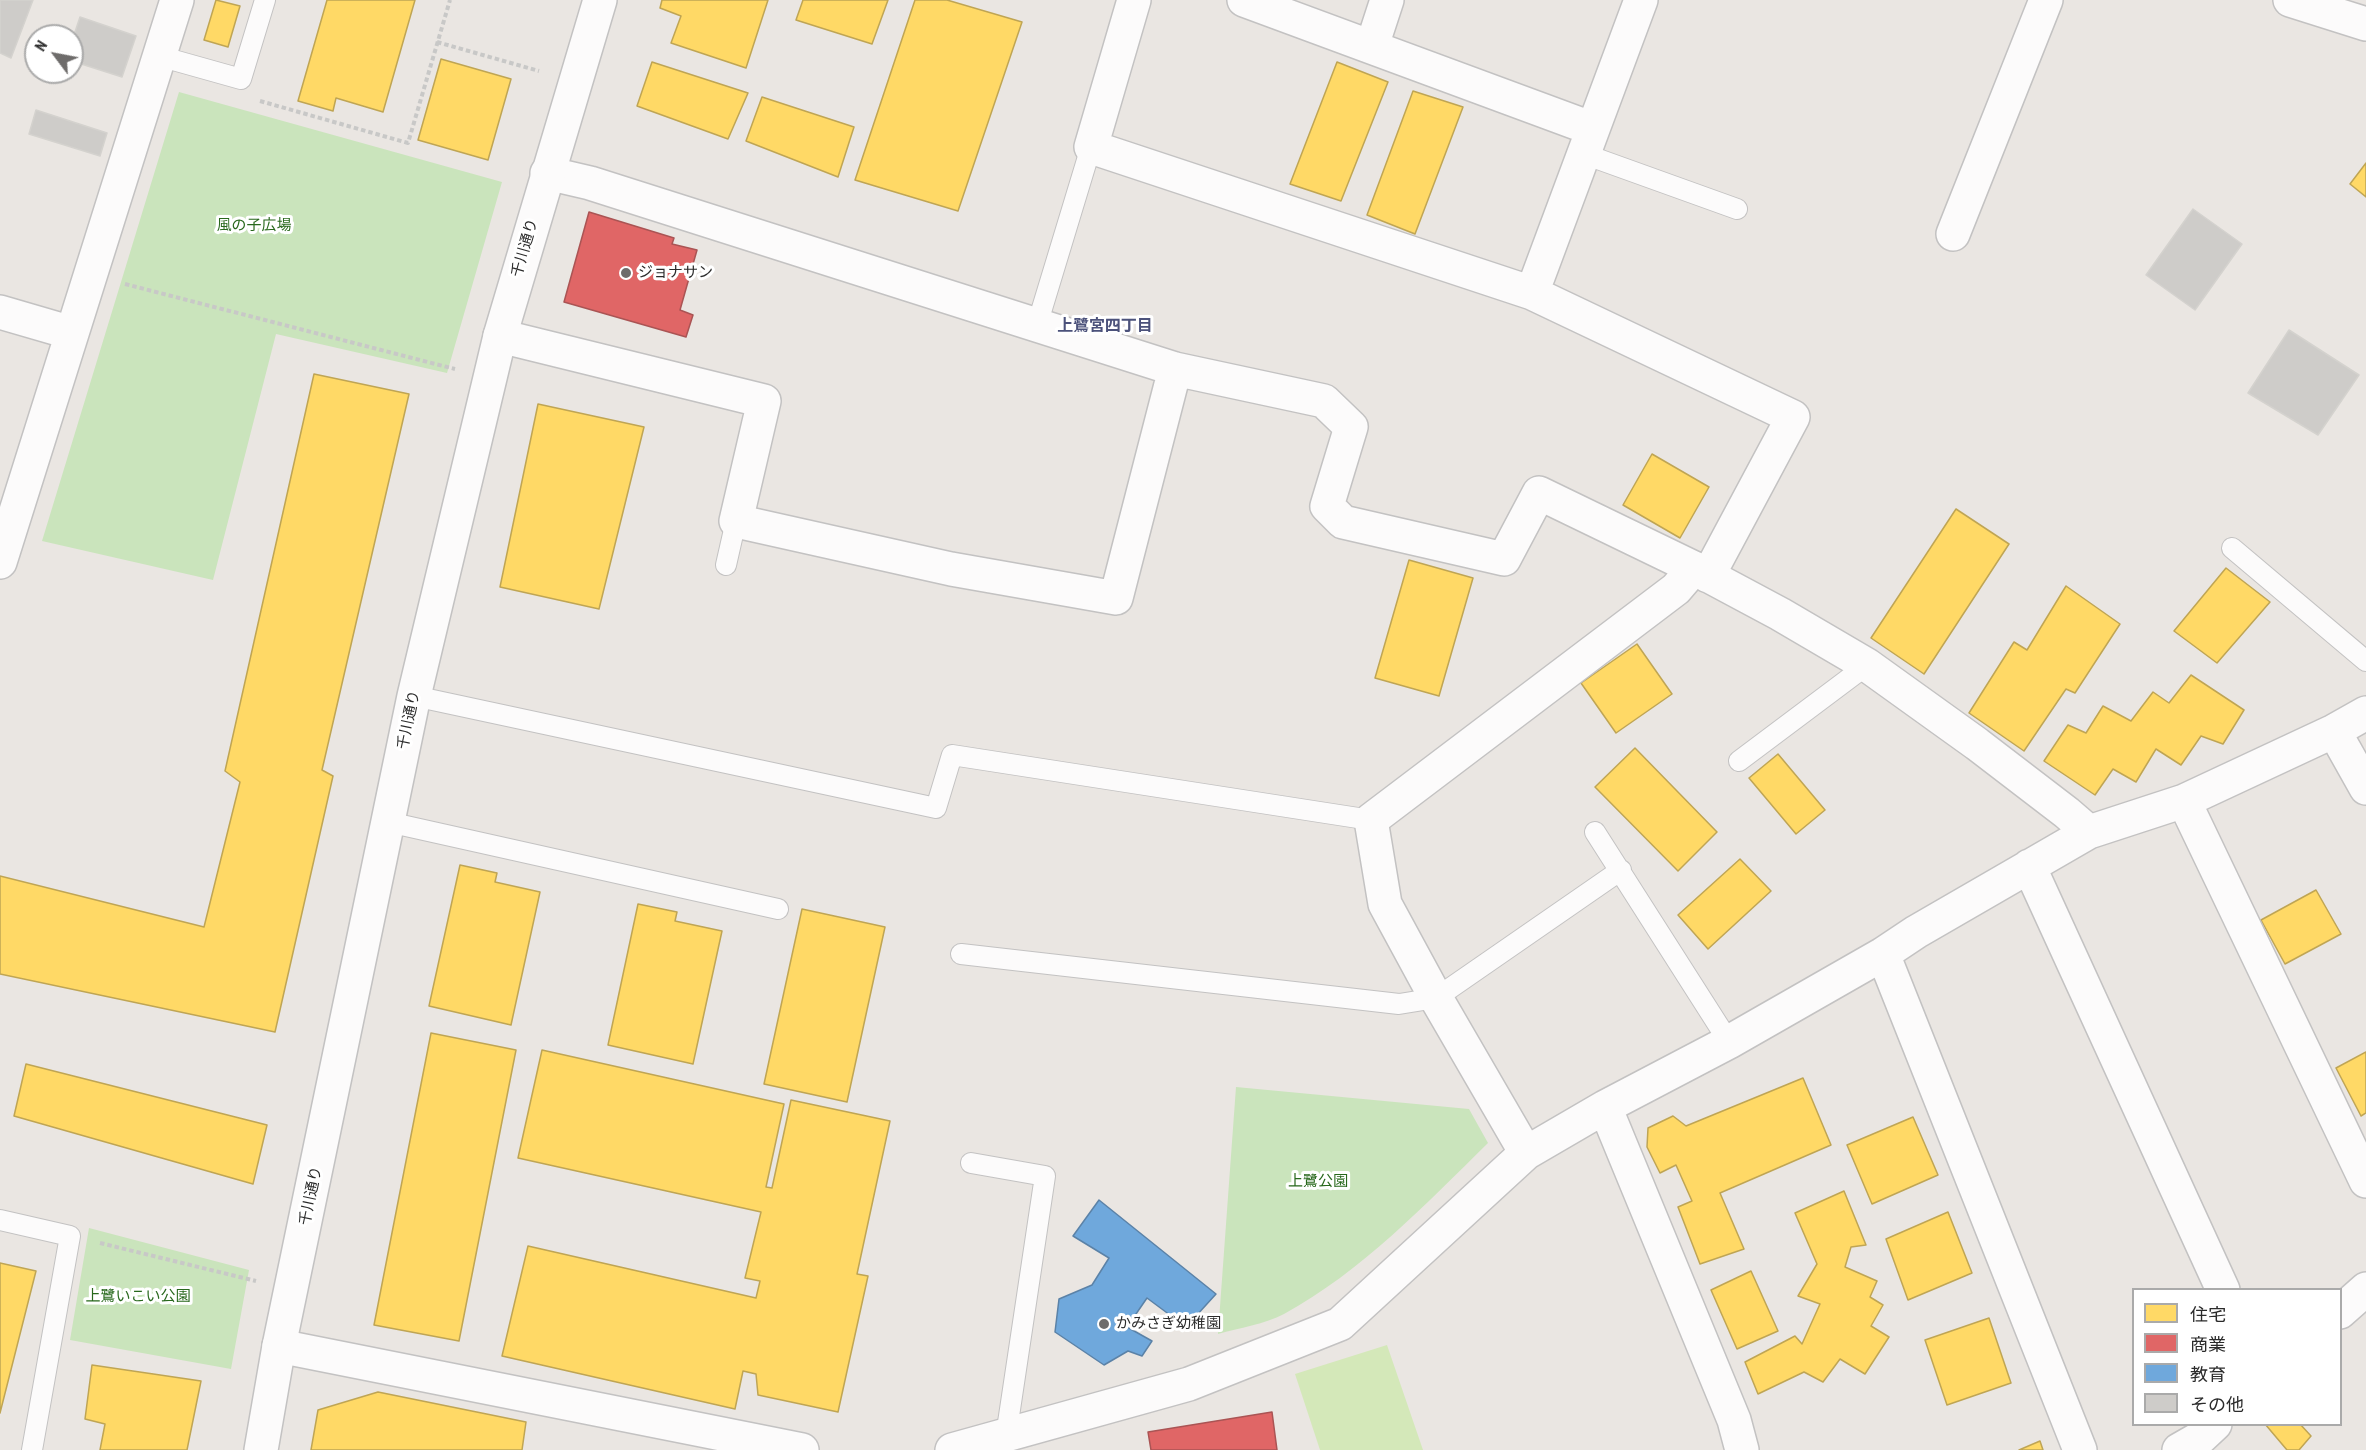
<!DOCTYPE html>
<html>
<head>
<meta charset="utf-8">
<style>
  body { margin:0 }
  #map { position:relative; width:2366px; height:1450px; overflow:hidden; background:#eae6e2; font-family:"PT Sans Narrow","Noto Sans JP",sans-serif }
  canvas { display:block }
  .legend { position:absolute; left:2132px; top:1288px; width:210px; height:138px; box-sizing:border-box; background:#fff; border:2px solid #aaa; margin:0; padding:8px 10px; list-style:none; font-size:18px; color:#2b2b2b }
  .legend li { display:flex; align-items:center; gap:12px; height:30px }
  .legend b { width:30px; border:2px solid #aaa }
  .north { position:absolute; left:24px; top:24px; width:60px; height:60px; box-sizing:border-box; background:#fff; border:2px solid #aaa; border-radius:50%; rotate:302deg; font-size:16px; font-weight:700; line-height:24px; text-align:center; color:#2b2b2b }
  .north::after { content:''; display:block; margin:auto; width:21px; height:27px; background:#6e6c6b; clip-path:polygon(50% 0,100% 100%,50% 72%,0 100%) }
</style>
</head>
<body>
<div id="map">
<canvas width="2366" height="1450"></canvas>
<ul class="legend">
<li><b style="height:16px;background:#ffd966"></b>住宅</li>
<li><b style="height:16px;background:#e06666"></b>商業</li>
<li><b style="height:16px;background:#6fa8dc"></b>教育</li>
<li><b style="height:16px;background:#ceccc9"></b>その他</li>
</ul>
<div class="north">N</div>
</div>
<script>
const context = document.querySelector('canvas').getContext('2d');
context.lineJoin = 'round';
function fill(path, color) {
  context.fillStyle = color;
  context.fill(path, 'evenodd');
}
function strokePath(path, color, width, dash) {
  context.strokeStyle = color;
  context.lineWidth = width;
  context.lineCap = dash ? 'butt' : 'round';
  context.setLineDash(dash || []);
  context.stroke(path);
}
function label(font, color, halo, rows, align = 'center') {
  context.font = font + ' "PT Sans Narrow","Noto Sans JP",sans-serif';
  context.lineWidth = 6;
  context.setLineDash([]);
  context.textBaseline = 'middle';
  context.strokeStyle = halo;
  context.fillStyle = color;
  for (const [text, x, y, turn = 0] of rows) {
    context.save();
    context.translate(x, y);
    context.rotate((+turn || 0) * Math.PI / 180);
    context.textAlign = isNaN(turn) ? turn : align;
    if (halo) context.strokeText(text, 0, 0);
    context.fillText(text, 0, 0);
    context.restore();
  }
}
fill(new Path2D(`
  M179 92 502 182 447 373 276 334 213 580 42 541Z
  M1236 1087 1469 1109 1488 1143C1426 1204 1361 1272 1284 1314 1265 1324 1239 1328 1218 1334Z
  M89 1228 249 1270 231 1369 70 1340Z`), '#cae4bc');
fill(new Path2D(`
  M1387 1345 1423 1450H1320L1295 1374Z`), '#d4e8b9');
const homes = new Path2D(`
  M216 0 240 6 228 47 204 40Z
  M327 0H415L383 112 336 98 333 111 298 101Z
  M662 0H768L746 68 671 43 681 16 660 8Z
  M803 0H888L872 44 796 20Z
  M915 0H947L1022 22 958 211 855 180Z
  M441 59 511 79 488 160 418 140Z
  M652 62 748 93 728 139 637 106Z
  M1337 62 1388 82 1341 201 1290 184Z
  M1413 91 1463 107 1415 234 1367 215Z
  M762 97 854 127 838 177 746 141Z
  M2366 163V197L2350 184Z
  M314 374 409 394 322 770 333 776 275 1032 0 974V876L204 927 240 782 225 771Z
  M538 404 644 427 599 609 500 587Z
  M1652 454 1709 487 1680 538 1623 505Z
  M1956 509 2009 544 1924 674 1871 638Z
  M1409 560 1473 578 1439 696 1375 678Z
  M2226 568 2270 602 2217 663 2174 631Z
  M2066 586 2120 624 2075 693 2066 689 2024 751 1969 713 2014 642 2027 650Z
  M1637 644 1672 694 1616 733 1581 683Z
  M2191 675 2244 710 2223 744 2201 736 2181 765 2156 749 2136 782 2113 769 2095 795 2044 761 2068 725 2086 733 2103 706 2131 721 2153 692 2169 703Z
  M1635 748 1717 832 1678 871 1595 787Z
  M1778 754 1825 810 1796 834 1749 778Z
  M1740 859 1771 891 1708 949 1678 915Z
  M460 865 497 873 495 882 540 892 511 1025 429 1006Z
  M2316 890 2341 934 2285 964 2261 920Z
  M638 904 677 912 675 921 722 931 693 1064 608 1045Z
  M802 909 885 927 847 1102 764 1084Z
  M431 1033 516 1050 459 1341 374 1325Z
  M542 1050 784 1104 766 1187 772 1188 791 1100 890 1121 857 1274 868 1276 838 1412 758 1395 756 1374 743 1371 735 1409 502 1356 528 1246 756 1298 760 1281 745 1278 761 1212 518 1158Z
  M2366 1052V1113L2361 1116 2336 1068Z
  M26 1064 267 1125 253 1184 14 1116Z
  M1803 1078 1831 1145 1720 1193 1744 1249 1700 1264 1678 1207 1692 1201 1676 1165 1660 1173 1647 1147 1648 1128 1673 1116 1686 1126Z
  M1913 1117 1938 1175 1872 1204 1847 1145Z
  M1844 1191 1866 1245 1851 1247 1845 1267 1877 1281 1870 1297 1883 1305 1871 1326 1889 1337 1865 1374 1840 1359 1823 1382 1804 1372 1758 1394 1745 1362 1795 1336 1802 1344 1820 1304 1798 1296 1817 1264 1795 1213Z
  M1948 1212 1972 1273 1908 1300 1886 1239Z
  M0 1263 36 1271 0 1413Z
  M1751 1271 1778 1331 1737 1349 1711 1290Z
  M1989 1318 2011 1383 1947 1405 1925 1340Z
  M92 1365 201 1381 187 1450H100L105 1424 85 1419Z
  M378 1392 526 1422 522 1450H311L318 1410Z
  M2265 1424H2300L2311 1436 2299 1450H2287Z
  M2040 1441 2043 1450H2019Z`);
fill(homes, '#ffd966');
strokePath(homes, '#bfa554', 1.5);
const shops = new Path2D(`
  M589 212 674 238 672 244 697 250 680 310 693 315 686 337 564 302Z
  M1272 1412 1277 1450H1151L1148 1432Z`);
fill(shops, '#e06666');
strokePath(shops, '#aa5454', 1.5);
const schools = new Path2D(`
  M1099 1200 1216 1294 1186 1327 1147 1298 1127 1327 1152 1341 1142 1356 1128 1351 1104 1365 1055 1332 1059 1299 1092 1285 1109 1258 1073 1236Z`);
fill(schools, '#6fa8dc');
strokePath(schools, '#5b82a7', 1.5);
const building = new Path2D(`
  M0 0H33L11 58 0 53Z
  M80 17 136 36 122 77 72 61V41Z
  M36 110 107 133 100 156 29 134Z
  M2193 209 2242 244 2195 310 2146 275Z
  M2289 330 2359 375 2318 435 2248 393Z`);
fill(building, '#ceccc9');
strokePath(building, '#d4d2ce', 1.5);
const service = new Path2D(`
  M159 56 241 79 265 0
  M1584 154 1737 209
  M1037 325 1091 147
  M2232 548 2366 661
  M726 565 736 521
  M414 696 936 808 952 755 1371 820
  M1739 761 1867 665
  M388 822 778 909
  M1595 832 1729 1042
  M961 954 1399 1004 1436 998 1621 870
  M971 1163 1045 1176 1006 1436
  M0 1220 70 1236 32 1450`);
const minor = new Path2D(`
  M1134 0 1091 147 1532 293 1793 417 1708 576
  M1244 0 1593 129
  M2290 0 2366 24
  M1372 46 1387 0
  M547 173 590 183 1175 369 1324 401 1351 427 1327 506 1343 522 1504 559 1539 493 1694 568 1780 614 1867 665 1977 744 2067 813 2089 832
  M1953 234 2046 0
  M1532 293 1641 0
  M0 312 72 333
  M500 336 764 401 736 521 951 569 1116 598 1175 369
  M0 562 177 0
  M2334 731 2366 788
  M2184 801 2366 1181
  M2029 866 2223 1290
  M1883 954 2080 1450
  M1605 1107 1734 1420 1742 1450
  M1526 1153 1436 998 1385 904 1371 820 1676 589 1694 568
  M2340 1312 2366 1289
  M279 1346 802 1450
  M952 1450 1189 1384 1340 1324 1526 1153 1605 1107 1729 1042 1883 954 1916 932 2089 832 2184 801 2334 731 2366 713
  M2179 1450 2200 1438 2215 1424`);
const secondary = new Path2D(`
  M261 1450 279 1346 414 696 500 336 600 0`);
strokePath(service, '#c3c2c2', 22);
strokePath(minor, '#c3c2c2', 36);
strokePath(secondary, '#c3c2c2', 36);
strokePath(new Path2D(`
  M437 42 539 71
  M260 101 408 143 450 0
  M125 284 455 369
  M100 1243 256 1281`), '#c8c8c7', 4, [4.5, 3]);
strokePath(service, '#fcfbfb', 20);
strokePath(minor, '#fcfbfb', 33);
strokePath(secondary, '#fcfbfb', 33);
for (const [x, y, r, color] of [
  [626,273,6,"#6e6c6b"],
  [1104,1324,6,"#6e6c6b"]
]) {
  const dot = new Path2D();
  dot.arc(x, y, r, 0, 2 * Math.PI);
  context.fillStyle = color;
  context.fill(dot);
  strokePath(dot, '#fff', 2);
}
label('15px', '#28681c', '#fff', [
  ["風の子広場",254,226],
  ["上鷺公園",1318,1182],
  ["上鷺いこい公園",138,1297]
]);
label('15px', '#2b2b2b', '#fff', [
  ["千川通り",525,248,-74],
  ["千川通り",409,720,-78],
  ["千川通り",311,1196,-78]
]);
label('15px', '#2b2b2b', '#fff', [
  ["ジョナサン",638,273],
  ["かみさぎ幼稚園",1116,1324]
], 'left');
label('bold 16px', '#4c527b', '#fff', [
  ["上鷺宮四丁目",1105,326]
]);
</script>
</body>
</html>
